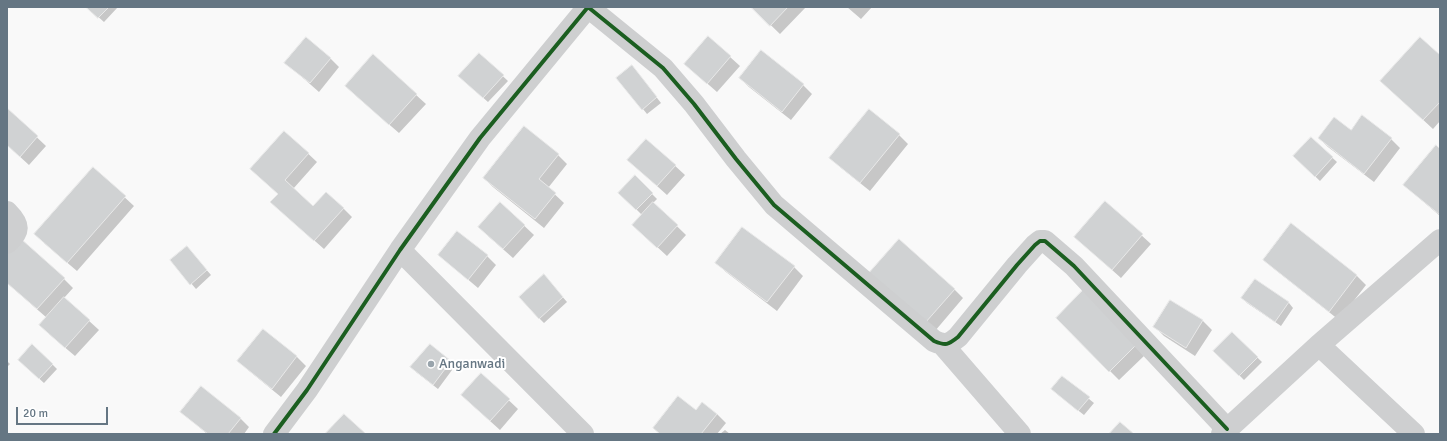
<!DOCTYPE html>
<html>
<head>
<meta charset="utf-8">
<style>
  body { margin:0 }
  #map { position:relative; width:1447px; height:441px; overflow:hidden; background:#f9f9f9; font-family:Signika,sans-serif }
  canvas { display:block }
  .frame { position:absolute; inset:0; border:8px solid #657683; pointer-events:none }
  .scale { position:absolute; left:16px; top:407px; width:92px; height:18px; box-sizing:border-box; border:2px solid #657683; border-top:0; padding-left:5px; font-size:12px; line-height:14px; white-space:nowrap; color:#657683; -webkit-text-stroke:3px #fff; paint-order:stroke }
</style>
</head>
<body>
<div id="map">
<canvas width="1447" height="441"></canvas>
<div class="frame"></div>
<div class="scale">20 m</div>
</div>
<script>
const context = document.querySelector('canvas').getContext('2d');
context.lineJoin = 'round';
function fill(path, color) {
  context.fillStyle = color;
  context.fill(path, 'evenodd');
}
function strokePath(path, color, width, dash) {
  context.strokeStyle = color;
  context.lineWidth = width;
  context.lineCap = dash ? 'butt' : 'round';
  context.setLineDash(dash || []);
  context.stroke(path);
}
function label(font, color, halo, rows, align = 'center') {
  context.font = font + ' Signika,sans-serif';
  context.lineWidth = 4;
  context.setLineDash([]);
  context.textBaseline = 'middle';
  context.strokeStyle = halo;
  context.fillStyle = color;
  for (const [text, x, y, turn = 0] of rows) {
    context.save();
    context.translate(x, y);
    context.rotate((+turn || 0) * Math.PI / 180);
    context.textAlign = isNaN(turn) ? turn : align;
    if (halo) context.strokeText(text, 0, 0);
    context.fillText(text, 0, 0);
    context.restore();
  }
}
fill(new Path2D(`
  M87 7H118L104 22Z
  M752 7H806L780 34Z
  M847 7H872L861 19Z
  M708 37 740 66 717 92 685 64Z
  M479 54 508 81 488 102 464 81Z
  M373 56 426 104 399 133 355 95Z
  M1440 57V121L1433 129 1381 81Z
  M330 58 339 67 319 92 286 63Z
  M636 71 661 103 647 114 618 78Z
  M740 78 803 85 812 94 791 120 749 87Z
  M7 109 46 146 29 165 7 145Z
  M285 132 317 162 293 189 313 207 343 208 352 217 324 249 281 211 279 195Z
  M899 135 908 144 870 191 840 167 831 158Z
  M1311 138 1337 162 1320 181 1294 156Z
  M1319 138 1391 139 1400 148 1374 182 1328 147Z
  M647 140 685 175 667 195 638 169Z
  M1440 150V216L1404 185Z
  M558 155 567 164 548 188 564 203 544 228 493 187 484 178Z
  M93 168 134 206 77 271 44 243Z
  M635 177 657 199 653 203 686 235 667 256 642 233V215L620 193Z
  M1105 202 1151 244 1121 278 1075 237Z
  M500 203 534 235 513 258 488 236Z
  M1291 225 1357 276 1366 285 1339 320 1273 268 1264 259Z
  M191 252 211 275 196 289 171 260Z
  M7 254 64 279 73 288 64 298 99 330 75 356 49 334 47 318 7 283Z
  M439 255 487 256 496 265 478 288Z
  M717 263 794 267 803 276 777 311 726 272Z
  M548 280 567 302 544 323 539 318Z
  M1255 281 1289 303 1293 308 1281 326 1247 303 1243 298Z
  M879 282 954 289 963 298 935 331Z
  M1083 292 1145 355 1119 380 1057 318Z
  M1171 301 1203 321 1212 330 1195 356 1164 336 1155 327Z
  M263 330 297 357 306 366 281 397 248 370 239 361Z
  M1232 333 1262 362 1244 380 1215 351Z
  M7 361 10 364 7 367Z
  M451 361 455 366 438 389 416 372Z
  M52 364 57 369 44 383 24 365Z
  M481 374 518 409 500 430 471 404Z
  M1062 377 1094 403 1084 415 1057 394Z
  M696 411 717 414 726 423 717 434H660Z
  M182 412 240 418 249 427 244 434H207Z
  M725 430 730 434H720Z`), '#0003');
const building = new Path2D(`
  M86 7H109L98 18Z
  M751 7H788L770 26Z
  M708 36 731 56 707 84 684 64Z
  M306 37 331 58 310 83 284 63Z
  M1420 37 1440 55V102L1423 120 1380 81Z
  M761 50 804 84 782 112 739 78Z
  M479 53 504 75 483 98 458 76Z
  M373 54 417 94 389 125 345 86Z
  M632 65 657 97 642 110 616 78Z
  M7 108 38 136 20 157 7 145Z
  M869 109 900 134 860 183 829 158Z
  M1362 115 1392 138 1364 174 1318 138 1334 117 1351 130Z
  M524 126 559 154 539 179 556 193 535 219 483 178Z
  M284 131 309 153 285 180 313 206 326 192 344 208 314 241 270 202 278 194 250 169Z
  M1311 137 1333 157 1315 177 1293 156Z
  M646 139 676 165 657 186 627 160Z
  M1436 145 1440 149V215L1403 185Z
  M93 167 126 196 67 263 34 234Z
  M635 175 653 193 636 210 618 193Z
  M1105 201 1143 234 1112 270 1074 237Z
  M500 202 525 225 503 249 478 227Z
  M653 202 678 225 657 248 632 225Z
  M1291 223 1357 275 1329 312 1263 260Z
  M742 227 795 266 767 302 715 263Z
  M457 231 488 255 468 280 438 255Z
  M20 238 65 278 37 309 7 283V252Z
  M899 239 955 289 925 323 869 273Z
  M187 246 207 270 190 285 170 260Z
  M544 274 563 297 539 319 519 297Z
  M1255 279 1289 302 1275 322 1241 298Z
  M1083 290 1136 345 1109 372 1056 318Z
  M64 297 90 320 65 348 39 325Z
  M1170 300 1203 320 1186 348 1153 327Z
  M263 329 297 356 272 389 237 361Z
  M1232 332 1258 357 1239 376 1213 351Z
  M32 344 53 364 39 379 18 360Z
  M430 344 451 361 433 385 410 367Z
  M481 373 510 399 490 421 461 395Z
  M1062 376 1090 397 1078 411 1051 389Z
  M201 386 241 418 228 434H208L180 412Z
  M678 396 696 410 702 402 717 414 701 434H660L653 428Z
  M344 414 366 434H325Z
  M1120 422 1134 434H1109Z`);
fill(building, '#d0d2d3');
strokePath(building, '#e8e8e8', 1);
strokePath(new Path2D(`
  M588 7 663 68 694 104 736 159 774 205 934 341C946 346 948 345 958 337L1017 265 1035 245 1040 241H1045L1074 266 1227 429
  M7 212C20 225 20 231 7 243
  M400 250 583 434
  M943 345 1020 434
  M1319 345 1414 434
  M274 434 307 390 400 250 480 138 588 7
  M1222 434 1319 345 1440 240`), '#cecfd0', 22);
strokePath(new Path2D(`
  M588 7 663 68 694 104 736 159 774 205 934 341C946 346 948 345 958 337L1017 265 1035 245 1040 241H1045L1074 266 1227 429
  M274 434 307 390 400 250 480 138 588 7`), '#1b5e20', 4);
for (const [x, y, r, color] of [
  [431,364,4,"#99a4ac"]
]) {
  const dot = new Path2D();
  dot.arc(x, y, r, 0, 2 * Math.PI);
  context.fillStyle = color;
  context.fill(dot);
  strokePath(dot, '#fff', 1.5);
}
label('14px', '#657683', '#fff', [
  ["Anganwadi",439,364]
], 'left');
</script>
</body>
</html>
